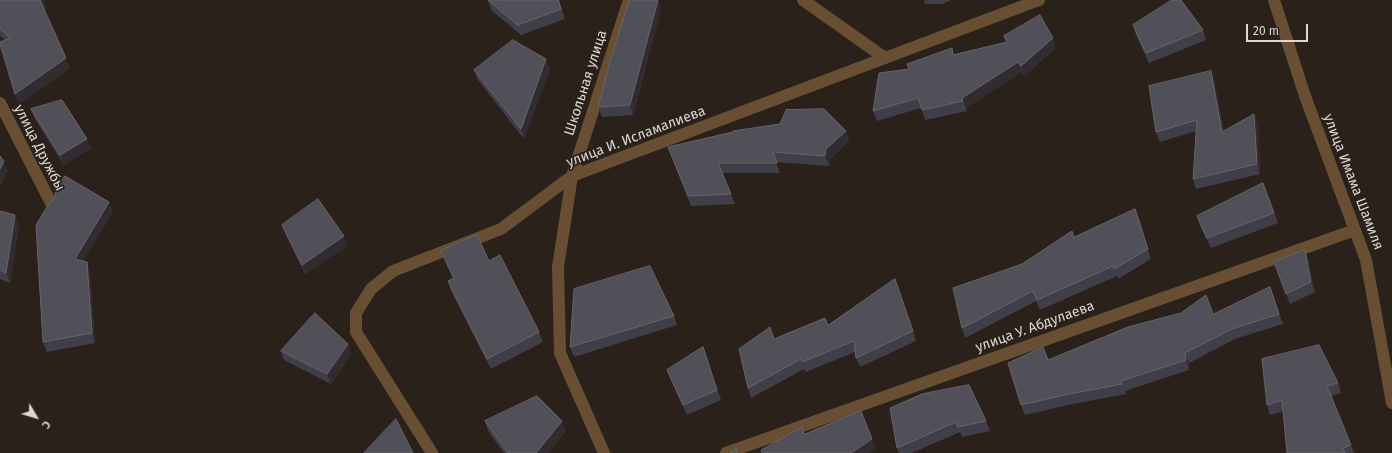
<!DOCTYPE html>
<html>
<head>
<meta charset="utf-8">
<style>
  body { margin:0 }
  #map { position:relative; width:1392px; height:453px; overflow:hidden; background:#2a221a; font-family:"Fira Sans",sans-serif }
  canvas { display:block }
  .north { position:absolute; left:16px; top:397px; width:40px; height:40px; -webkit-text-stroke:3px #2a221a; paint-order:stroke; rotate:128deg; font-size:11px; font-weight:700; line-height:16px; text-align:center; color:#ddd7d2 }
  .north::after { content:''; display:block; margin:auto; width:14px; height:18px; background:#ddd7d2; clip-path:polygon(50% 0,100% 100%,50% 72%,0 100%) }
  .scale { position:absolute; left:1246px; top:24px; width:62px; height:18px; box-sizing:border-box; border:2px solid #ddd7d2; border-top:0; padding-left:5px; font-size:12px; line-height:14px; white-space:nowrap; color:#ddd7d2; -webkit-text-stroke:3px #2a221a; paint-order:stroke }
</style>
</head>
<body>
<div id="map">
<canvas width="1392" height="453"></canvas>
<div class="north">С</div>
<div class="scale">20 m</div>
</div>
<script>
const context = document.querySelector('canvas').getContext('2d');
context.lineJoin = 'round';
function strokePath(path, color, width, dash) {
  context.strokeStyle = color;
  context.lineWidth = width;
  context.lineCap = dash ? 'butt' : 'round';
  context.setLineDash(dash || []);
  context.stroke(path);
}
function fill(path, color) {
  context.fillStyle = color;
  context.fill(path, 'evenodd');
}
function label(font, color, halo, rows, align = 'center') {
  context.font = font + ' "Fira Sans",sans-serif';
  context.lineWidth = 3.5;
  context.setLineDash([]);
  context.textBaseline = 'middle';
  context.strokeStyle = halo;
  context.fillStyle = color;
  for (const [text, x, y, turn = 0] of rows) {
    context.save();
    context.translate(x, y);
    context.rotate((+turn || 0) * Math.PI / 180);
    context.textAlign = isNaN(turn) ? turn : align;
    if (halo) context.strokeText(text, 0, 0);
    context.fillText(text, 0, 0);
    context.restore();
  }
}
strokePath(new Path2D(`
  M803 0 885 58
  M1274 0 1305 96 1366 260 1392 403
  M0 103 52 205
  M432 453 356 332V313L371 289 393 271 501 229 572 176 1039 0
  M604 453 560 353 558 267 572 176 629 0
  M726 453 1355 230`), '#684f34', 12);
fill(new Path2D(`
  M0 0H43L46 8 44 10 70 68 19 104 15 94 5 40 0 36Z
  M488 0H559L565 19 521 35 491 10Z
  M924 0H951L943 4H925Z
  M661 10 633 115 602 117 598 107Z
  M1133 25 1203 30 1206 40 1149 63 1136 35Z
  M1004 36 1056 48 1024 76 1022 72 966 108 967 111 925 120 921 108 877 121 873 111 952 48 954 55 1006 42Z
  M550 69 524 139 478 80 474 70Z
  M1214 81 1224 131 1258 124 1260 174 1196 189 1193 179 1196 131 1160 142 1156 132Z
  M31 109 91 148 64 165 35 119Z
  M846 131 849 141 830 159 829 166 776 162 780 173H722L735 204 691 206 668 147Z
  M1263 183 1278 223 1211 248 1200 226 1197 216Z
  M55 199 113 212 83 261 87 262 90 272 95 343 47 352 43 342Z
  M0 211 19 225 10 283 0 279Z
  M1139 218 1151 259 1118 279 1117 276 1040 310 1036 301 965 338 962 328 1022 264 1074 237Z
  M282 225 347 246 305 274 286 235Z
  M1305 250 1308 260 1315 292 1290 304 1274 262Z
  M441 251 489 261 539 332 543 342 491 369 451 291 448 281 453 279 445 261Z
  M895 279 916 341 860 367 856 358 855 352 806 372 804 369 751 398 748 388 770 327 774 339 828 325Z
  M1270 287 1283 324 1235 339 1189 363V370L1125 391 1126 394 1068 405 1025 415 1021 405 1048 360 1213 314Z
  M674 316 677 325 574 357 570 347Z
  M348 344 351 354 331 384 284 360 281 351Z
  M703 347 721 400 687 415 671 380 667 370Z
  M1338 383 1341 393 1331 396 1354 453H1287L1283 411 1270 415 1267 405Z
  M890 408 986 421 990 431 962 437 960 432 912 453H899L897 448Z
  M485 421 566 431 548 453H504L488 431Z`), '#403e48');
fill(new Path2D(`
  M40 0H43L46 8 43 10Z
  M658 0 661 10 633 115 630 105Z
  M1053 38 1056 48 1024 76 1021 66Z
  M66 58 70 68 19 104 15 94Z
  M546 59 550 69 524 139 521 129Z
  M1018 62 1022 72 966 108 967 111 962 98Z
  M1211 71 1214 81 1226 142 1222 132Z
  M1254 114 1258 124 1260 174 1257 164Z
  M846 131 849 141 830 159 829 166 825 156 826 149Z
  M87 139 91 148 64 165 60 155Z
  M4 161 8 171 0 186V169Z
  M109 202 113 212 78 269 75 259Z
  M1135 209 1139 218 1151 259 1148 249Z
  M15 215 19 225 10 283 6 273Z
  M344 236 347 246 305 274 302 265Z
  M1305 250 1308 260 1315 292 1311 282Z
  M87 262 90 272 95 343 92 333Z
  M348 344 351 354 331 384 327 374Z
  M703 347 707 356 721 400 717 390Z
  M1185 353 1189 363V370L1186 360Z
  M562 421 566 431 548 453H536Z
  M872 439 875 449 869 453H851Z`), '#302c30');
const building = new Path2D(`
  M0 0H40L66 58 15 94 0 44V42L10 38 0 29Z
  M488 0H558L561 9 518 25Z
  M630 0H658L630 105 598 107 611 58Z
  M1172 0H1181L1203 30 1146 53 1133 25Z
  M1040 15 1053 38 1021 66 1018 62 962 98 963 101 922 110 918 98 873 111 879 73 909 69 907 64 952 48 953 55 1007 42 1004 36Z
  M513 40 546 59 521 129 474 70Z
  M1211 71 1222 132 1254 114 1257 164 1193 179 1197 120 1156 132 1149 86Z
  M62 100 87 139 60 155 31 109Z
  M824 109 846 131 826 149 825 156 773 152 777 163H718L731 194 688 196 668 147 733 132V131L780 124 786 110Z
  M0 156 4 161 0 169Z
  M65 176 109 202 75 259 87 262 92 333 43 342 36 225 50 202 55 199V193Z
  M1263 183 1274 213 1207 238 1197 216Z
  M318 199 344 236 302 265 282 225Z
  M1135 209 1148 249 1114 269 1113 266 1037 300 1033 291 962 328 953 288 1022 264 1072 231 1074 237Z
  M0 211 15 215 6 273 0 270Z
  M477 235 489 261 500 255 539 332 487 359 448 281 454 278 441 251Z
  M1305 250 1311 282 1286 294 1274 262Z
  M650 266 674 316 570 347 574 289Z
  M895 279 913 331 856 358 854 341 802 362 801 359 748 388 739 349 770 327 774 339 825 318 828 325Z
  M1270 287 1279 314 1232 329 1185 353 1186 360 1121 381 1122 384 1064 395 1021 405 1008 363 1043 347 1048 360 1128 327 1181 313 1206 295 1213 314Z
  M315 313 348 344 327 374 281 351Z
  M1319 345 1338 383 1327 386 1351 445 1343 448 1345 453H1287L1282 400 1267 405 1262 359Z
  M703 347 717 390 683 405 667 370Z
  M969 385 986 421 958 427 956 422 897 448 890 408 922 394Z
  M537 396 562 421 536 453H508L485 421Z
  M861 411 872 439 851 453H762L761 450 802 427 804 434Z
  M396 419 413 453H364Z
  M736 449 737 453H730Z`);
fill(building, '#514f57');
strokePath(building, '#67646a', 1);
label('14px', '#ddd7d2', '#2a221a', [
  ["Школьная улица",586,83,-72],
  ["улица И. Исламалиева",636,137,-21],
  ["улица Дружбы",39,148,63],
  ["улица Имама Шамиля",1353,182,69],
  ["улица У. Абдулаева",1035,327,-20]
]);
</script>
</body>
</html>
